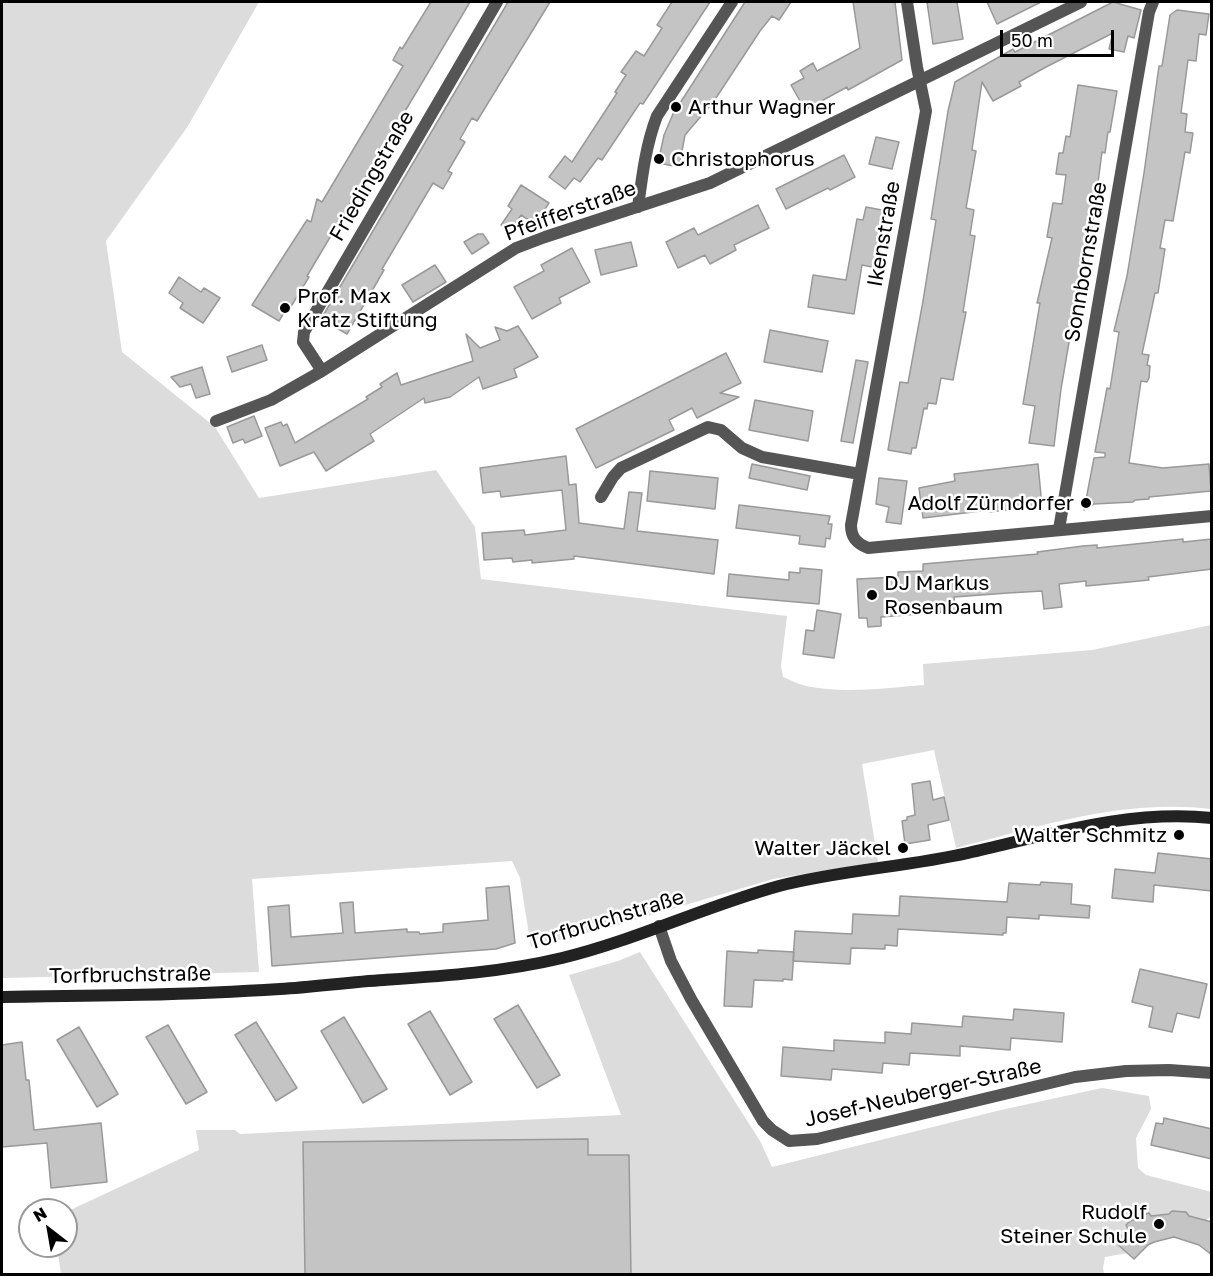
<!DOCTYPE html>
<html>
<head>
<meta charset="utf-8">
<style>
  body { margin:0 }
  #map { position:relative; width:1213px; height:1276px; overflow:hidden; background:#fff; font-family:"Golos Text",sans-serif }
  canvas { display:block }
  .frame { position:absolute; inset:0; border:3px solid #000; pointer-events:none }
  .north { position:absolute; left:18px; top:1198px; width:60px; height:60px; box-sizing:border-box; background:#fff; border:2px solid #999; border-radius:50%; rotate:329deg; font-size:16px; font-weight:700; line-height:24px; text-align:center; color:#000 }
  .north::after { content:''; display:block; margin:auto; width:21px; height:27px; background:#000; clip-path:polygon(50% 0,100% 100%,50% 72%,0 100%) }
  .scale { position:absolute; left:1000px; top:30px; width:114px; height:27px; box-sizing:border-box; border:3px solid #000; border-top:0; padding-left:8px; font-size:18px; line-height:21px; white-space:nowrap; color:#000; -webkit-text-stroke:4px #fff; paint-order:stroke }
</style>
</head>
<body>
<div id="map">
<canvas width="1213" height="1276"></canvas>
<div class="frame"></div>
<div class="north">N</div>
<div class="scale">50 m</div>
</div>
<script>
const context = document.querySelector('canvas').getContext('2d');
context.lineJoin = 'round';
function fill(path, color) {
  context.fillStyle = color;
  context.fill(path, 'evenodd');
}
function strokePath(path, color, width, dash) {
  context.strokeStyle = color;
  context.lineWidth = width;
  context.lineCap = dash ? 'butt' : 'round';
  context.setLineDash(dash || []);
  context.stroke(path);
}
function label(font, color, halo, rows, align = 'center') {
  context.font = font + ' "Golos Text",sans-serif';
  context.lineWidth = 5;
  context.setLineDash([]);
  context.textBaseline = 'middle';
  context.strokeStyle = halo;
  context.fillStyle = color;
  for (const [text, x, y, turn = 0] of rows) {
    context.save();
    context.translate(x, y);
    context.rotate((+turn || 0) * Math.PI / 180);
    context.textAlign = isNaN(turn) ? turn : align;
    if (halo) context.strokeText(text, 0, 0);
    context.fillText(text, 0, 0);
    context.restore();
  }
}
fill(new Path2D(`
  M2 2H259L188 126 106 241 122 352 215 427 259 498 436 470 475 527 481 579 787 616 781 666 783 677C791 680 798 684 806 686 843 694 886 688 924 685L923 664 1092 650 1211 625V809C1120 799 1043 826 956 848L934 750 862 764 878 862 773 879 618 925 531 947 520 878 512 861 252 879 259 972 2 978Z
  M640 952 760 1141 772 1167 1001 1110 1102 1088 1149 1096 1151 1109 1136 1138 1138 1168 1146 1175 1212 1192 1211 1219 1209 1218 1206 1220 1189 1216 1186 1212 1172 1211 1169 1214 1151 1216 1148 1213C1140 1215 1132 1219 1126 1225L1128 1229 1117 1243 1127 1253 1105 1257 1103 1268 1104 1274H61L57 1246H66V1212L199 1150 196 1130H235L240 1134 621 1115 569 975 618 961Z`), '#dcdcdc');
const building = new Path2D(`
  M431 2H470L307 276 309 277 287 313 285 311 279 321 252 305 307 220 311 222 317 199 322 202 403 66 393 60 400 47 402 49Z
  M508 2H550L477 121 472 118 460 139 465 142 448 171 452 173 443 189 433 183 382 269 384 270 347 334 321 319Z
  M672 2H710L643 104 640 103 602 160 598 158 580 182 574 178 565 189 549 177 565 156 572 162 617 93 615 92 626 75 621 72 636 51 644 56 662 28 657 25Z
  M745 2H791L779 20 772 16 760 31 714 101 685 135 679 167 658 163 664 135 673 114Z
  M853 2H895L902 60 848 90 847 87 805 110 791 85 804 78 800 71 813 63 817 71 860 48Z
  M927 2H957L963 39 933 44Z
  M987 2H1041L997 24Z
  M1113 2 1141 10 1134 38 1128 36 1124 52 1109 49 1113 33 1046 67 1019 82 1021 86 993 101 982 82 972 150 976 151 966 208 974 210 970 235 975 236 963 312H966L953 380 941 378 936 404 928 403 927 409 924 408 916 448H912L911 454 888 450 900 382 908 383 923 301 936 220 931 219 948 111 955 82 1013 49 1015 52Z
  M1177 10 1209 14 1206 35 1199 34 1196 61 1188 60 1181 113 1187 114 1185 132 1193 133 1190 153 1185 152 1173 221 1165 220 1160 248 1165 249 1158 293H1155L1142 354 1149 355 1147 365 1150 366 1149 378 1147 382 1141 381 1129 463 1163 468 1209 464 1211 491 1149 497V499L1135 500 1133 502 1094 504 1084 510 1094 458 1105 457V453L1095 452 1107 388 1110 389 1119 332 1114 331 1127 276 1144 173 1159 66H1162L1170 15Z
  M1078 85 1117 91 1110 132H1108L1105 153 1102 152 1090 244H1088L1071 318 1073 319 1061 389 1054 446 1029 443 1035 406 1023 404 1040 303H1037L1052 238 1047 237 1053 203 1062 204 1066 175 1056 174 1059 153H1063L1066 136 1070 137Z
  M876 137 899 142 892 169 869 164Z
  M844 155 855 177 830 190 828 188 786 209 776 189Z
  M521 185 549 203 535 224 521 215 510 232 501 225 512 209 508 206Z
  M758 205 769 228 734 245 736 250 710 264 705 255 678 268 666 242 694 228 698 235Z
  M866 207 887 211 877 268 862 265 854 314 808 307 813 275 846 280 857 219 863 220Z
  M478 234H483L489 243 472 254 464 242Z
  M631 242 637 266 601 275 595 250Z
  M572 248 590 282 559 298 561 303 532 319 514 287 544 271 541 265Z
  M435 265 446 282 413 302 402 285Z
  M179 277 201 292 204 288 220 298 203 323 180 308 183 303 169 293Z
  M518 326 538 357 514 369 517 377 483 389 479 377 450 397 425 403 424 398 370 434 374 441 326 471 314 452 280 466 265 428 281 422 283 426 287 424 295 443 368 399 366 397 382 387 380 384 397 373 401 385 473 361 466 334 480 348 500 340 495 327 507 331Z
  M770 330 828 341 822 372 764 362Z
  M262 345 267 360 232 372 227 357Z
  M726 353 741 383 720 393 739 397 697 418 692 408 669 420 674 430 596 468 576 429Z
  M856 360 868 362 853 443 841 441Z
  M202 367 210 394 196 398 191 384 180 387 171 377Z
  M755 400 813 411 808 441 749 430Z
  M254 416 262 436 245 443 243 439 233 443 227 427Z
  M566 456 569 485 576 484 579 523 624 529 629 492 642 493 637 531 718 540 714 574 574 556V559L532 563V560L513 562 512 558 484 560 482 533 524 530 525 535 566 530 562 490 501 497 500 491 483 493 480 468Z
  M752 464 810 476 807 490 749 478Z
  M1038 464 1042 506 990 512V510L923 518 919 488 955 481 954 474Z
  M650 471 718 478 715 509 647 501Z
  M879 478 907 481 901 524 886 522 889 507 876 504Z
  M739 505 830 516 828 524H832L830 539 826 538 825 547 799 544 800 536 736 528Z
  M1183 539V542L1212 539V569L1148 577 1149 580 1129 582 1086 586V581L1059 584 1062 607 1044 609 1042 591 1008 593 954 597 956 611 881 617V626L868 627 867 618H859L857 579 898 577V572L923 571V564L1038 554 1037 552 1083 546 1097 545V548Z
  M800 568 822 570 819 604 727 596 729 574 789 580V572L800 573Z
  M817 610 841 614 834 658 803 654 806 630 814 631Z
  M930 781 933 800 944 797 949 820 928 825 930 840 905 844 902 821 907 820V817L915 815 912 784Z
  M1158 853 1212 859V891L1154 885 1153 902 1112 898 1115 869 1155 873Z
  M1041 882 1072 884 1071 904 1090 906 1089 918 1039 915V919L1007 917 1006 933H1003V935L898 929 897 946 885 945V949L851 948 850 964 793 961 795 931 852 934 853 914 899 916 900 896 1007 902 1009 883 1040 885Z
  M509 886 515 943 496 949 272 966 268 907 289 905 291 937 343 933 340 903 353 902 355 933 407 929V932H419L420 934 443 932V924L488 920 486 888Z
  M758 950 794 952 792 980 783 979V981L754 980 752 1007 724 1006 727 951 758 953Z
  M1140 969 1207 984 1199 1018 1177 1013 1172 1032 1149 1027 1153 1007 1132 1002Z
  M518 1005 560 1075 537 1088 494 1019Z
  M1014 1009 1064 1013 1062 1042 1011 1038 1010 1050 960 1046V1056L910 1053 909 1065 883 1063 882 1073 832 1069 831 1080 781 1076 783 1047 834 1051V1040L885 1043V1032L911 1034 912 1023 962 1027 963 1016 1013 1020Z
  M430 1011 472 1082 450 1095 408 1024Z
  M344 1017 387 1089 363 1103 321 1031Z
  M256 1022 297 1088 276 1101 235 1035Z
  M168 1025 207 1092 186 1104 146 1037Z
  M79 1027 118 1094 97 1107 57 1040Z
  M22 1042 26 1080H29L34 1130 101 1123 107 1182 51 1188 47 1143 2 1147V1045Z
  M1164 1118 1212 1129V1159L1151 1145 1156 1123 1163 1124Z
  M588 1139V1155H629L631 1275H305L303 1142Z
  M1172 1211 1186 1212 1189 1216 1212 1222V1255L1199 1245 1174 1237 1154 1242 1148 1245 1134 1259 1115 1242 1128 1229 1126 1225 1130 1221 1149 1213 1151 1216 1169 1214Z`);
fill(building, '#c4c4c4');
strokePath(building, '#999', 1.5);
strokePath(new Path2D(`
  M907 2 917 67 926 111 851 525C851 537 856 543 868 548L1212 516
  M638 207C642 177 646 144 657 116L732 2
  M322 371 303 342 304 332 497 2
  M216 421 271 400 322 371 516 248 545 237 710 183 1081 2
  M601 497 613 477 621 468 708 427 721 430 742 448 762 457 860 474
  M1059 529 1149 12 1153 2
  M659 926 671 961 691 999 763 1121 772 1130 789 1141 817 1139 1075 1077 1126 1071 1169 1070 1212 1073`), '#555', 12);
strokePath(new Path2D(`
  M2 997C94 996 187 995 280 989 315 987 349 982 384 980 443 976 504 972 562 958 636 940 706 906 779 886 841 870 906 867 968 853 1048 835 1129 809 1212 818`), '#222', 12);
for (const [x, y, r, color] of [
  [676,107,6,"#000"],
  [659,159,6,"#000"],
  [285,308,6,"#000"],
  [1086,503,6,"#000"],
  [872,595,6,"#000"],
  [1179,835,6,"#000"],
  [903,848,6,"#000"],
  [1159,1224,6,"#000"]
]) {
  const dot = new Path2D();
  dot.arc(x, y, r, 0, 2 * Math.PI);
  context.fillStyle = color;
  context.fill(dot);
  strokePath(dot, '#fff', 2);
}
label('21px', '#000', '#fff', [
  ["Arthur Wagner",688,107],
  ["Christophorus",671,159],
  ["Prof. Max",297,296],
  ["Kratz Stiftung",297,320],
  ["Adolf Zürndorfer",1074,503,"right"],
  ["DJ Markus",884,583],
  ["Rosenbaum",884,607],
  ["Walter Schmitz",1167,835,"right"],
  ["Walter Jäckel",891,848,"right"],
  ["Rudolf",1147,1212,"right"],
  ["Steiner Schule",1147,1236,"right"]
], 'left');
label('21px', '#000', '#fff', [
  ["Friedingstraße",372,176,-60],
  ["Pfeifferstraße",570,211,-20],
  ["Ikenstraße",884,234,-80],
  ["Sonnbornstraße",1086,262,-80],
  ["Torfbruchstraße",606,920,-17],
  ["Torfbruchstraße",130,975,-1],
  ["Josef-Neuberger-Straße",923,1093,-13]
]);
</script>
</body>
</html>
